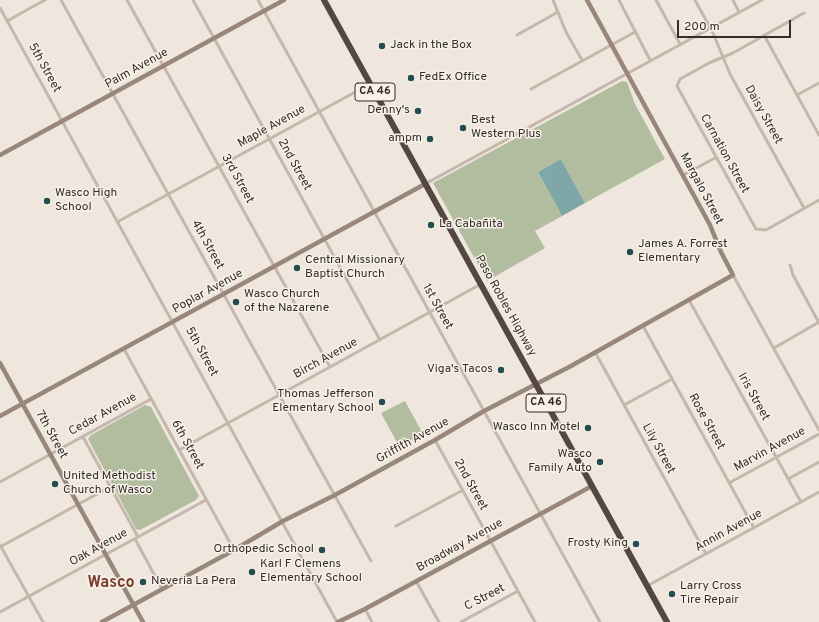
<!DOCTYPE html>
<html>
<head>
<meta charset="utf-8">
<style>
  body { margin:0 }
  #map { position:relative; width:819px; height:622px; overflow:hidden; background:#efe7dd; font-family:Overpass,sans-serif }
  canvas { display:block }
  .scale { position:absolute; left:677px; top:20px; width:114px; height:18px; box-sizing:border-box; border:2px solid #342d29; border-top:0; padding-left:5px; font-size:12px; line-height:14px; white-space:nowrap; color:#342d29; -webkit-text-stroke:3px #f7f1e9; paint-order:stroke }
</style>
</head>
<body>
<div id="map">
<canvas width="819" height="622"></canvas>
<div class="scale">200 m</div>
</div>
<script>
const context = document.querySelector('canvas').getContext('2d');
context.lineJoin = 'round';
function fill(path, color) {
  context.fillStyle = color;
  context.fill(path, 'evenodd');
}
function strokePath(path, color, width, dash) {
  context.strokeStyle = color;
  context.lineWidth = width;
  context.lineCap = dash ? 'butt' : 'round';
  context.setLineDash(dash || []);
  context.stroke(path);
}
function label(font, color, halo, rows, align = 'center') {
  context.font = font + ' Overpass,sans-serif';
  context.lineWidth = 3;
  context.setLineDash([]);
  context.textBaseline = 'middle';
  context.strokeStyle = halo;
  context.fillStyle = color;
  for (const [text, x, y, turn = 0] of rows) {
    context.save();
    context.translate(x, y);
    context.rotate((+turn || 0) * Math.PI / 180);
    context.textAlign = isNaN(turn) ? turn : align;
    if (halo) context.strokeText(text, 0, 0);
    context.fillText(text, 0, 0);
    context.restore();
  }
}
fill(new Path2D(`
  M622 81 627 82 635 104 665 159 585 203 561 159 538 172 562 216 535 231 545 248 487 281 433 183Z
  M405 401 423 434 399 446 381 413Z
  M145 405 151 407 199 496 196 500 140 530 136 529 88 439 91 435Z`), '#b2bc9f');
fill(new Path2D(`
  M561 159 585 203 562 216 538 172Z`), '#80a7a8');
strokePath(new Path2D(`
  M61 0 371 561
  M127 0 330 367
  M193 0 380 340
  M258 0 600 622
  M553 0 566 32 582 60
  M619 0 650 60
  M656 0 680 44
  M695 0 713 33 730 74 804 208
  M733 0 739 12
  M0 8 337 622
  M804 13 733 53 709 63 680 79 677 86 756 229 766 230 819 200
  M7 21 45 0
  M517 35 558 12
  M764 35 819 135
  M531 89 635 32
  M797 95 819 83
  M683 175 715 158
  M425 184 762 0
  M119 221 370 84
  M790 265 793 275 819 323
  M733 275 819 430
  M689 300 801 502
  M643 326 754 528
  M774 348 819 322
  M124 349 234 550
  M595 352 706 554
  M624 405 672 379
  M83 437 138 537
  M435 440 535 622
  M179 450 481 284
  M788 479 819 462
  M0 482 151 399
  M729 483 819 434
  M396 526 463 490
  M135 539 162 589
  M0 545 43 622
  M0 547 110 487
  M416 581 439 622
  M647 586 819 492
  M365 609 372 622
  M0 612 206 500
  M461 622 518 591`), '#c5b7ab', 3);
strokePath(new Path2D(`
  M0 155 284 0
  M0 363 143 622
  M0 416 425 184
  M102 622 234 550 283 521 335 495 435 440 484 411 571 366 733 275 721 252 710 225 587 0
  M338 622 365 609 592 486`), '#99877c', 4.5);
strokePath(new Path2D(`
  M324 0 667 622`), '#544741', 6);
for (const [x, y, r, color] of [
  [382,46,4,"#244d50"],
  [411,78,4,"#244d50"],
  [418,111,4,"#244d50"],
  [463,128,4,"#244d50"],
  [430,139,4,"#244d50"],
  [47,201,4,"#244d50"],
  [431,225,4,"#244d50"],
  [630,252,4,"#244d50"],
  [297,268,4,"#244d50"],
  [236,302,4,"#244d50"],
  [501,370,4,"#244d50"],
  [382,402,4,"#244d50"],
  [588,428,4,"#244d50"],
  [600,462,4,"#244d50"],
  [55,484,4,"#244d50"],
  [636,544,4,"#244d50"],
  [322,550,4,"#244d50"],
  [252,572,4,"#244d50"],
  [143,582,4,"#244d50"],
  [672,594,4,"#244d50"]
]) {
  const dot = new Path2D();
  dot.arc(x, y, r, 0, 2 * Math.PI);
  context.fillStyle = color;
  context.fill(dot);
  strokePath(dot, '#f7f1e9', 1.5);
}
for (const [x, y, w] of [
  [375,92,40],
  [546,403,40]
]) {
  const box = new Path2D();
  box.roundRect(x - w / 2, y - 9, w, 18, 3);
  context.fillStyle = '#f7f1e9';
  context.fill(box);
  strokePath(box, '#342d29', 1);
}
label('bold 11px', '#342d29', null, [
  ["CA 46",375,92],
  ["CA 46",546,403]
]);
label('12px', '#342d29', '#f7f1e9', [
  ["Jack in the Box",390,46],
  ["FedEx Office",419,78],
  ["Denny's",410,111,"right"],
  ["Best",471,121],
  ["Western Plus",471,135],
  ["ampm",422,139,"right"],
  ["Wasco High",55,194],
  ["School",55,208],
  ["La Cabañita",439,225],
  ["James A. Forrest",638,245],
  ["Elementary",638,259],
  ["Central Missionary",305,261],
  ["Baptist Church",305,275],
  ["Wasco Church",244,295],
  ["of the Nazarene",244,309],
  ["Viga's Tacos",493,370,"right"],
  ["Thomas Jefferson",374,395,"right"],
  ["Elementary School",374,409,"right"],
  ["Wasco Inn Motel",580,428,"right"],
  ["Wasco",592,455,"right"],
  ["Family Auto",592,469,"right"],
  ["United Methodist",63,477],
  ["Church of Wasco",63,491],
  ["Frosty King",628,544,"right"],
  ["Orthopedic School",314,550,"right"],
  ["Karl F Clemens",260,565],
  ["Elementary School",260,579],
  ["Neveria La Pera",151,582],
  ["Larry Cross",680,587],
  ["Tire Repair",680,601]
], 'left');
label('12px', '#342d29', '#f7f1e9', [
  ["5th Street",44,68,61],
  ["Palm Avenue",137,69,-29],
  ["Daisy Street",763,115,61],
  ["Maple Avenue",272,127,-29],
  ["Carnation Street",724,154,61],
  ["2nd Street",294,165,61],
  ["3rd Street",237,179,61],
  ["Margalo Street",701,189,62],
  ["4th Street",207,245,61],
  ["Poplar Avenue",208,292,-29],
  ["Paso Robles Highway",505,306,61],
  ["1st Street",437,307,61],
  ["5th Street",201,352,61],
  ["Birch Avenue",326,359,-29],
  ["Iris Street",753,397,61],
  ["Cedar Avenue",103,415,-29],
  ["Rose Street",706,422,61],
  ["7th Street",51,435,61],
  ["Griffith Avenue",413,441,-29],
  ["6th Street",187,445,61],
  ["Lily Street",658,449,61],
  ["Marvin Avenue",770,450,-29],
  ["2nd Street",470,485,61],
  ["Annin Avenue",729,531,-29],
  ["Broadway Avenue",460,546,-29],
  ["Oak Avenue",99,548,-29],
  ["C Street",485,598,-28]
]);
label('bold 16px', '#793f2c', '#f7f1e9', [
  ["Wasco",111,584]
]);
</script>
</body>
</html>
